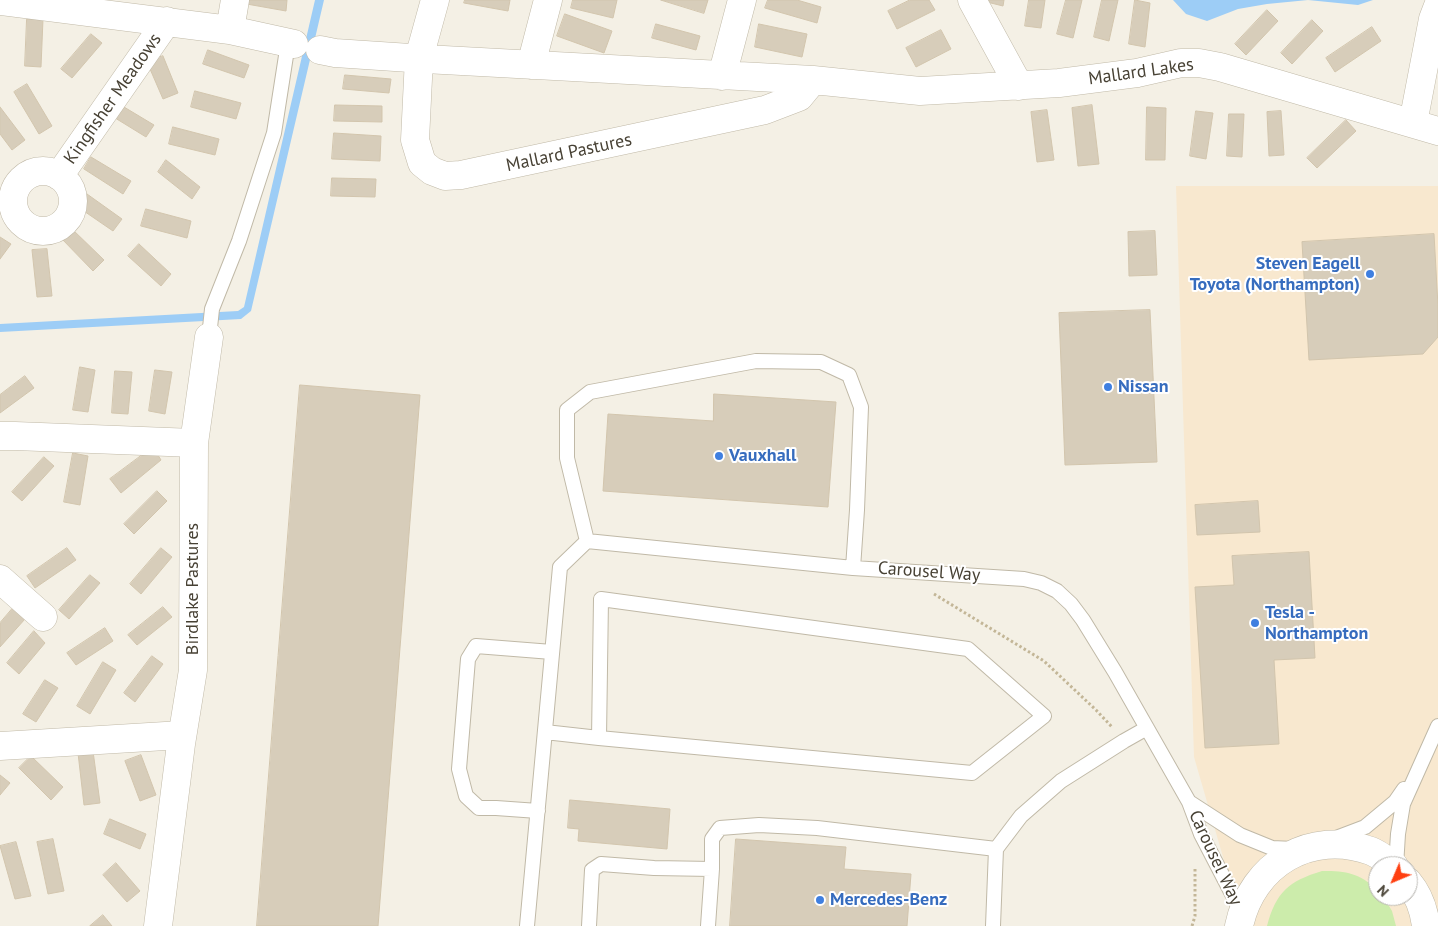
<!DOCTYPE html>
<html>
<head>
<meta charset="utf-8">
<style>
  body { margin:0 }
  #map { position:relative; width:1438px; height:926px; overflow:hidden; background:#f4f0e5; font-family:"PT Sans",sans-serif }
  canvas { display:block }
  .north { position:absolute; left:1368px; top:856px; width:50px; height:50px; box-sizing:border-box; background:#fff; border:1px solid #b5b3ae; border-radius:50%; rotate:225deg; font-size:14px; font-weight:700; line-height:20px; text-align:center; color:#474134 }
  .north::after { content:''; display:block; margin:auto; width:18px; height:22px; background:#ff4011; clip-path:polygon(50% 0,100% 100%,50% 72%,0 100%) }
</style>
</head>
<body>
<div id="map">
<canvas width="1438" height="926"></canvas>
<div class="north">N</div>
</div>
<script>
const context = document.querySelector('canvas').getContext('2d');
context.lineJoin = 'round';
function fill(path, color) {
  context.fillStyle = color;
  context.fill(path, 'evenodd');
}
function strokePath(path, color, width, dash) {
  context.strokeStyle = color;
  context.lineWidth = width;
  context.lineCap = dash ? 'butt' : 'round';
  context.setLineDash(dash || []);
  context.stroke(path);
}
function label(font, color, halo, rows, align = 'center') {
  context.font = font + ' "PT Sans",sans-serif';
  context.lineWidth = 4;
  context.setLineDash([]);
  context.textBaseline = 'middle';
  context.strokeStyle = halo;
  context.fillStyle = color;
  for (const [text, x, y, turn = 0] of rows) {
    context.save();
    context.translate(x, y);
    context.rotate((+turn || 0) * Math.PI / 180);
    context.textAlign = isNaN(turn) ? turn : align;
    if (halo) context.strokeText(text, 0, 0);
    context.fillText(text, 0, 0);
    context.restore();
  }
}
fill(new Path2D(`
  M1176 186H1438V926H1243L1194 757ZM1378 866H1408V896H1378Z`), '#f8e8cf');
fill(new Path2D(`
  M1322 871C1348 871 1358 873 1378 890V896H1383L1392 911 1396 926H1267C1276 892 1289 881 1322 871Z`), '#ccecab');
fill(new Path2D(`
  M315 0H324L251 311 241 319 0 332V324L238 311 244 307Z
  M1173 0H1373L1358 5 1308 0 1267 4 1238 9 1207 21 1186 14Z`), '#9dcdf6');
const building = new Path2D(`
  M241 0H287L286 11 241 3Z
  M465 0H510L508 11 464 3Z
  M573 0H617L613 18 571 8Z
  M661 0H708L704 13Z
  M768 0H797L821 7 817 23 765 8Z
  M910 0H929L935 10 897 29 888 11Z
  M987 0H1004L1003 6 987 2Z
  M1029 0H1045L1041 28 1025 26Z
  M1066 0H1082L1073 38 1057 34Z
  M1102 0H1118L1109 41 1094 37Z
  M1135 0 1150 3 1145 47 1129 44Z
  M1267 10 1278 21 1246 55 1235 44Z
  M565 14 612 31 604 53 557 36Z
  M27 19H43L41 67 25 66Z
  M1312 20 1323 31 1292 64 1281 53Z
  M656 24 700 36 696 50 652 38Z
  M759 24 807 34 802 57 755 47Z
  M1372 27 1381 41 1335 72 1326 58Z
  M941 30 951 49 916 67 906 48Z
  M91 34 102 43 72 78 61 69Z
  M208 50 249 65 244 78 203 64Z
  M163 56 178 93 163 99 147 62Z
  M345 75 391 79 389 93 343 89Z
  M27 84 52 126 39 134 14 92Z
  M195 91 241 103 236 119 191 107Z
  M114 101 154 125 146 137 107 113Z
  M335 105 382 106V122L334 121Z
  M1092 105 1099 164 1078 166 1072 108Z
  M0 107 25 140 12 150 0 134Z
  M1147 107 1166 108 1165 160H1146Z
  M1047 110 1054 160 1037 162 1031 112Z
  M1196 111 1213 113 1206 159 1190 156Z
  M1281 111 1284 155 1269 156 1267 112Z
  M1229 114H1244L1242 157 1227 156Z
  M1346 120 1356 131 1317 168 1307 158Z
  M173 127 219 139 215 155 169 144Z
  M334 133 381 136 380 161 332 159Z
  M91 157 131 181 123 194 84 169Z
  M166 160 200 187 192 199 158 172Z
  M332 178 376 179 375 197 331 196Z
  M87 194 122 219 113 231 78 207Z
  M146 209 191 221 187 238 141 226Z
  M71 228 104 260 93 271 61 238Z
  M1155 231 1157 275 1129 276 1128 232Z
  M1434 234 1438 306V337L1423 354 1309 360 1302 242Z
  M0 237 11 244 0 259Z
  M139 244 171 274 161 286 128 256Z
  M47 249 52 296 37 297 32 250Z
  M1150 310 1157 462 1065 465 1059 313Z
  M80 367 95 370 88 412 73 410Z
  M155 370 172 372 165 414 149 411Z
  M115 371 132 372 128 414 112 413Z
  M25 376 34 388 0 413V395Z
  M300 385 420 395 378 926H257Z
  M714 394 836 402 828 507 603 491 608 414 713 421Z
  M153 447 161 460 121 493 110 479Z
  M73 453 88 456 80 505 64 502Z
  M44 457 54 466 22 501 12 492Z
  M157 491 167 501 134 534 124 524Z
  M1258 501 1260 532 1197 535 1195 505Z
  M67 548 76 560 35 588 27 576Z
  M161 548 172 557 141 594 130 584Z
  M1309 552 1315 658 1274 660 1279 744 1205 748 1195 587 1234 585 1232 556Z
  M90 575 100 583 69 619 59 610Z
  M163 607 172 617 137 645 128 635Z
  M13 608 25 619 0 647V623Z
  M105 628 113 641 76 665 67 653Z
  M34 631 45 643 19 674 7 663Z
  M152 656 163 664 135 702 124 693Z
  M103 662 116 670 90 714 77 706Z
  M45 680 58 688 36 722 23 714Z
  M93 751 100 803 84 805 78 753Z
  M141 755 156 795 140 801 125 761Z
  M31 756 63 787 51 800 19 768Z
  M0 775 10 783 0 795Z
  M570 800 670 809 667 849 578 841 579 829 568 828Z
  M110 819 146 834 140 849 104 834Z
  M53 839 64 891 48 894 37 842Z
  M736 839 846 847 844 869 911 874 907 926H730Z
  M16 842 31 896 15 899 0 846Z
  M116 863 140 891 127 902 103 875Z
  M103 915 112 926H90Z`);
fill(building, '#d7cdba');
strokePath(building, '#d2c5ad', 1);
const lane = new Path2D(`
  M209 337 212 309 239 241 274 133 288 43
  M587 541 567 458V410L590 392 756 361 821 362 849 375 861 407 857 510 853 568
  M545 732 599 738 972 773 1044 716 968 649 601 599 599 738
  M1189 802 1240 835 1272 848 1294 849
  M538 811 496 808H479L466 796 459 769 468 659 476 646 552 652
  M1336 838 1365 827 1395 802 1404 789
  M1396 866 1398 834 1403 804 1438 726
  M527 926 560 567 587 541 853 568 1024 579 1041 583 1057 591 1071 604 1083 620 1115 672 1189 802 1201 834 1242 913
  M589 926 592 870 601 864 654 868 712 869
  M708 926 712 869V839L720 828 759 825 817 828 996 849
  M993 926 996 849 1021 816 1061 781 1124 741 1147 728`);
const street = new Path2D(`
  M435 0 419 58 415 140 422 163 432 171 445 176 461 175 765 110 799 97 813 80
  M972 0 1019 86
  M0 1 230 30 294 44
  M230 30 235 0
  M320 50 335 53 425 59 813 80 920 91 1059 83 1137 73 1181 63H1199L1220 67 1438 131
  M531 65 548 0
  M722 76 742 0
  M1413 123 1433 19 1438 6
  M13 201a30 30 0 1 1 60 0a30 30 0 1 1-60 0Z
  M59 176 167 21
  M0 436H15L194 443
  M0 579 43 617
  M0 746 182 735
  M1408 882C1419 895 1424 910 1426 926
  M158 926 181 744 193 670 194 443 209 337
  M1239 926C1252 864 1311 829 1371 851 1379 854 1387 861 1394 866`);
strokePath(lane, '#c0b9a7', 16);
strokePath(street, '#c0b9a7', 29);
strokePath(new Path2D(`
  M934 594 1044 661 1096 710 1112 727
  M1192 926 1195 916V867`), '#c3b697', 3, [2.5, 2.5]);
strokePath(lane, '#fff', 14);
strokePath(street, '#fff', 28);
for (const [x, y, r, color] of [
  [1370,274,5,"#3f7fe0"],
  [1108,387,5,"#3f7fe0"],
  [719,456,5,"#3f7fe0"],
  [1255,623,5,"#3f7fe0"],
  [820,900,5,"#3f7fe0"]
]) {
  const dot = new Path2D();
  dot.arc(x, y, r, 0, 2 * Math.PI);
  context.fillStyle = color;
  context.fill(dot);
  strokePath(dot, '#fff', 2);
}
label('18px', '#474134', '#fff', [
  ["Mallard Lakes",1141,72,-8],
  ["Kingfisher Meadows",113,99,-55],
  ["Mallard Pastures",569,153,-12],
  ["Carousel Way",929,572,4],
  ["Birdlake Pastures",193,589,-90],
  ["Carousel Way",1215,858,65]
]);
label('bold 18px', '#366cbe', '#fff', [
  ["Steven Eagell",1360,264,"right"],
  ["Toyota (Northampton)",1360,285,"right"],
  ["Nissan",1118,387],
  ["Vauxhall",729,456],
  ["Tesla -",1265,613],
  ["Northampton",1265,634],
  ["Mercedes-Benz",830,900]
], 'left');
</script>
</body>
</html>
